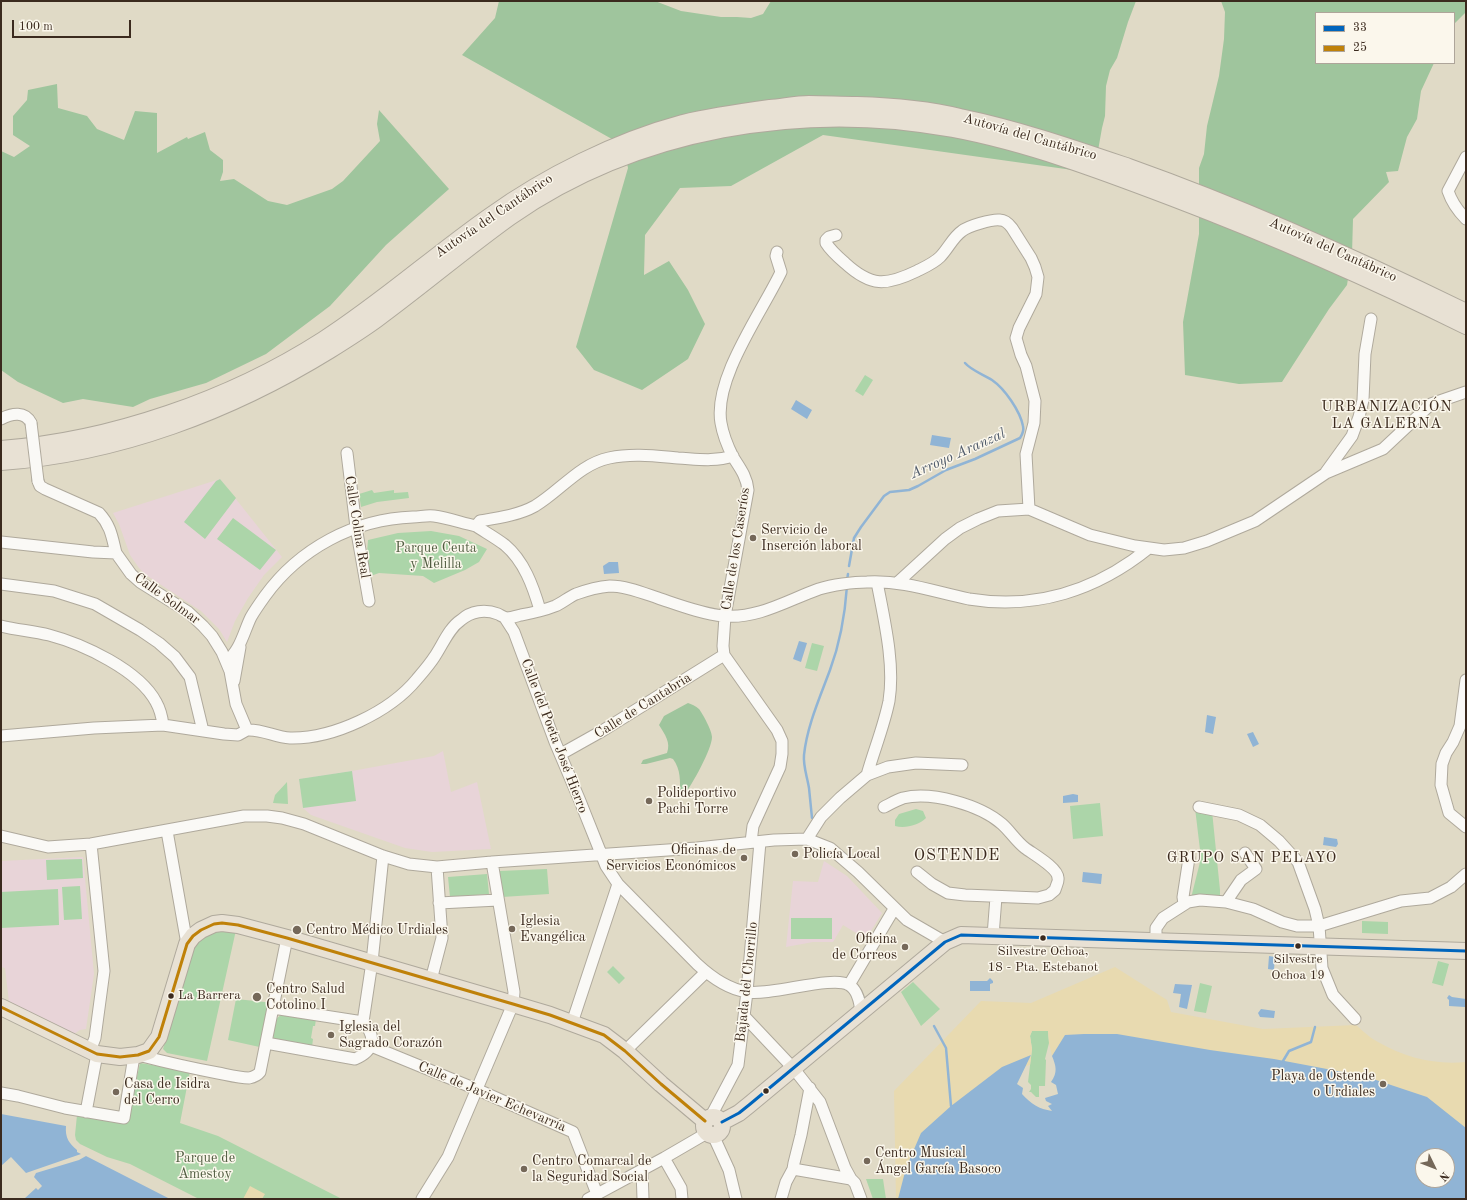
<!DOCTYPE html>
<html>
<head>
<meta charset="utf-8">
<style>
  body { margin:0 }
  #map { position:relative; width:1467px; height:1200px; overflow:hidden; background:#e0dac6; font-family:"Old Standard TT",serif }
  canvas { display:block }
  .frame { position:absolute; inset:0; border:2px solid #3b2a1e; pointer-events:none }
  .legend { position:absolute; left:1315px; top:12px; width:140px; height:52px; box-sizing:border-box; background:#fbf7ec; border:1px solid #aea59a; margin:0; padding:5px 7px; list-style:none; font-size:12px; color:#3b2a1e }
  .legend li { display:flex; align-items:center; gap:8px; height:20px }
  .legend b { width:20px; border:1px solid #aea59a }
  .north { position:absolute; left:1415px; top:1148px; width:40px; height:40px; box-sizing:border-box; background:#fbf7ec; border:1px solid #aea59a; border-radius:50%; rotate:133deg; font-size:11px; font-weight:700; line-height:16px; text-align:center; color:#3b2a1e }
  .north::after { content:''; display:block; margin:auto; width:14px; height:18px; background:#756859; clip-path:polygon(50% 0,100% 100%,50% 72%,0 100%) }
  .scale { position:absolute; left:12px; top:20px; width:119px; height:18px; box-sizing:border-box; border:2px solid #3b2a1e; border-top:0; padding-left:5px; font-size:12px; line-height:14px; white-space:nowrap; color:#3b2a1e; -webkit-text-stroke:3px #fbf7ec; paint-order:stroke }
</style>
</head>
<body>
<div id="map">
<canvas width="1467" height="1200"></canvas>
<div class="frame"></div>
<ul class="legend">
<li><b style="height:5px;background:#0065bd"></b>33</li>
<li><b style="height:5px;background:#bf8109"></b>25</li>
</ul>
<div class="north">N</div>
<div class="scale">100 m</div>
</div>
<script>
const context = document.querySelector('canvas').getContext('2d');
context.lineJoin = 'round';
function fill(path, color) {
  context.fillStyle = color;
  context.fill(path, 'evenodd');
}
function strokePath(path, color, width, dash) {
  context.strokeStyle = color;
  context.lineWidth = width;
  context.lineCap = dash ? 'butt' : 'round';
  context.setLineDash(dash || []);
  context.stroke(path);
}
function label(font, color, halo, rows, align = 'center') {
  context.font = font + ' "Old Standard TT",serif';
  context.lineWidth = 3;
  context.setLineDash([]);
  context.textBaseline = 'middle';
  context.strokeStyle = halo;
  context.fillStyle = color;
  for (const [text, x, y, turn = 0] of rows) {
    context.save();
    context.translate(x, y);
    context.rotate((+turn || 0) * Math.PI / 180);
    context.textAlign = isNaN(turn) ? turn : align;
    if (halo) context.strokeText(text, 0, 0);
    context.fillText(text, 0, 0);
    context.restore();
  }
}
fill(new Path2D(`
  M220 479 282 557 264 575 248 598 235 621 227 642 219 629 201 611 146 575 139 568 130 555 119 524 113 513Z
  M443 751 451 792 477 782 491 849 432 852 405 848 311 815 303 808 299 779 352 771 434 756Z
  M83 857 94 974 86 1029 80 1030 74 1034 9 1002 5 968 1 967V861Z
  M824 861 847 876 882 913 866 939 843 925 833 942H813L786 947 793 881 818 882Z`), '#e8d4d8');
fill(new Path2D(`
  M865 375 873 380 863 396 855 391Z
  M220 479 236 498 205 539 184 522 216 481Z
  M372 490 374 493 394 490V493L408 492 409 498 377 502 361 507 359 494Z
  M233 518 276 550 260 570 217 539Z
  M431 531 459 536 487 549 479 562 465 570 434 583 423 576 379 573 365 578 368 540 398 533Z
  M812 643 824 646 817 671 805 668Z
  M352 771 356 801 303 808 299 779Z
  M287 782 288 804 273 803 275 795Z
  M1100 803 1103 836 1073 839 1070 806Z
  M1195 808 1212 811 1220 890V898H1191L1201 858Z
  M916 809 923 811 926 818C919 825 905 829 895 826V820L899 814Z
  M82 859 83 878 47 880 46 860Z
  M547 869 549 894 502 897 499 871Z
  M487 874 489 894 450 897 448 877Z
  M80 886 82 919 64 920 62 887Z
  M58 889 59 925 1 928V892Z
  M791 918H832V939H791Z
  M1362 921 1388 922V934L1362 933Z
  M236 930 207 1061 167 1053 163 1049 193 945 213 931Z
  M1438 961 1449 964 1443 986 1432 983Z
  M613 966 625 978 619 984 607 972Z
  M913 982 940 1009 921 1026 901 992Z
  M1200 983 1212 986 1206 1013 1194 1011Z
  M236 999 274 1003 264 1048 228 1040Z
  M282 1014 316 1019 315 1026H313L311 1038 313 1039 312 1047 274 1040 273 1037 276 1019Z
  M1032 1031H1048L1049 1043 1045 1059 1046 1060 1045 1086H1039V1097H1036L1031 1092H1029L1031 1089V1085L1028 1082 1032 1049 1030 1036Z
  M140 1063 190 1071 180 1123 218 1136 342 1199H199L130 1164 107 1157 80 1144 76 1140 75 1135 77 1115 127 1123Z
  M866 1179H883L886 1199H873Z`), '#acd5a9');
fill(new Path2D(`
  M499 1H655L681 11 721 17H737L751 18 763 14 771 1H1136L1128 22 1117 58 1110 70 1106 86 1105 116 1102 128 1094 173 823 135 731 186 680 188 645 235 644 275 669 261 688 290 705 324 688 359 642 390 594 370 576 347 628 168 625 154 619 143 462 55 495 18Z
  M1221 1H1466V12L1454 24V13H1316V63H1434L1421 91 1417 119 1407 137 1398 171 1386 172 1389 182 1353 219 1352 254 1347 285 1329 309 1282 382 1239 384 1185 375 1183 322 1199 234V168L1204 154 1207 126 1219 76 1224 39 1225 12Z
  M57 84 58 108 87 116 97 129 124 140 135 111 157 113V153L187 137 188 139 205 132 210 150 223 160V172L220 181 234 179 268 201 287 205 332 189 343 181 380 141 377 124 379 110 449 189 386 245 330 306 266 354 206 383 150 399 133 407 83 399 63 403 18 382 1 370V151L14 157 30 146 13 135V116L27 100 28 90Z
  M688 703C691 704 696 706 699 709 703 714 712 731 712 737 712 749 692 785 684 795L680 794C680 780 681 770 673 759L670 758 646 764H641L643 760 667 753C671 742 665 735 659 725L664 716Z`), '#9fc59d');
fill(new Path2D(`
  M1115 967 1167 1000 1171 1012 1263 1029 1356 1025C1363 1031 1370 1038 1378 1042 1406 1058 1435 1065 1466 1062V1150L1072 1055 1052 1056 1049 1043 1048 1031H1032L1030 1036 1032 1049 1030 1065 1022 1067 901 1199H896L894 1091 981 1001 1031 1003Z
  M250 1186 265 1194 262 1199H243Z`), '#e8dab0');
fill(new Path2D(`
  M796 400 812 410 807 419 791 409Z
  M932 435 951 438 949 448 930 445Z
  M609 562H618L619 573 604 574 603 566Z
  M799 641 807 643 801 662 793 659Z
  M1207 715 1216 717 1213 734 1205 732Z
  M1253 732 1259 744 1253 747 1247 734Z
  M1073 794 1078 795V802L1063 803V796Z
  M1324 837 1337 839 1338 844 1336 847 1323 845Z
  M1083 872 1102 874 1101 884 1082 882Z
  M1269 956 1275 957 1274 970 1268 969Z
  M990 978 993 981V983L990 984V991H970V981H987Z
  M1175 984 1192 985 1187 1009 1179 1007 1181 994 1173 993Z
  M1449 995 1452 997 1466 999 1465 1007 1449 1006V1000L1447 998Z
  M1261 1009 1275 1011 1274 1018 1260 1017 1258 1013Z
  M1084 1034H1117L1210 1050 1274 1059 1364 1076 1427 1097 1466 1128V1199H898L906 1168 921 1133 951 1106 1002 1067 1031 1055 1017 1084 1023 1088 1022 1094C1031 1104 1039 1109 1052 1111L1048 1106 1052 1104 1046 1101 1045 1098 1058 1094 1056 1085 1051 1082C1058 1072 1056 1066 1052 1056L1065 1035ZM1423 1156H1447V1180H1423Z
  M1 1114 66 1126C65 1138 69 1143 77 1150V1152L81 1154 26 1173 11 1157 1 1166Z
  M86 1156 170 1199H24L36 1188 38 1190 42 1186 34 1177 36 1173 79 1160Z`), '#90b4d5');
strokePath(new Path2D(`
  M849 566 854 538 861 527 884 496 890 492 909 490 918 486 946 470 975 459 1020 438C1022 435 1024 430 1023 426 1020 411 1005 389 992 380 983 374 972 371 965 363
  M847 581 848 574
  M812 818C811 808 810 798 809 788 807 776 803 766 804 755 807 726 820 697 830 670 840 643 845 615 847 586
  M934 1026 946 1048 951 1106
  M1283 1061 1289 1051 1311 1042 1315 1027`), '#90b4d5', 2.5);
const minor = new Path2D(`
  M1466 157 1448 191C1452 203 1457 210 1466 219
  M836 235 829 237 826 240V243C831 251 838 257 845 263 871 287 886 286 917 271 925 267 934 263 940 257 948 249 953 237 962 231 968 226 992 219 1000 220 1005 220 1009 224 1012 228L1031 258 1035 267 1038 277 1036 294 1019 328 1016 338 1021 355 1026 366 1035 401 1034 423 1026 454 1029 509
  M1 419C12 413 25 411 31 423
  M347 453 356 527 369 601
  M1326 472 1352 436 1359 417 1363 400 1365 354 1371 319
  M38 481 40 486 45 489 99 513C111 526 112 537 116 553
  M476 526C485 532 496 538 505 545 524 561 533 586 540 610
  M1 542 93 552 116 553 131 574 140 582 188 612 203 626 212 636 222 652 230 671 236 704 247 730
  M897 583 945 539 960 528 978 519 998 511 1029 509 1090 535 1135 546 1164 550 1184 548 1207 541 1255 521 1326 473 1383 449 1431 404 1466 392
  M1 584 54 591 95 604 140 630 159 643 175 657 190 677 203 731
  M505 618 514 632 555 742 580 801 606 866 618 884 697 964C711 977 727 989 747 992 771 996 833 975 849 985 858 990 860 1003 861 1012
  M1 626C17 630 33 631 49 635 83 644 139 670 156 702 160 709 162 717 163 725
  M226 661C240 652 244 631 251 617 255 610 260 603 265 596 299 549 354 519 413 517 420 517 427 515 434 516 448 518 462 523 476 526L480 521C498 518 519 515 535 506 560 491 580 464 609 458 632 453 655 456 678 458 697 459 714 462 733 456
  M1466 680 1460 726 1453 742 1446 753 1442 764 1441 785 1449 813 1466 827
  M234 681 240 647
  M247 730C262 729 275 737 290 738 333 739 390 712 417 679 423 672 430 664 435 656 443 644 449 628 461 620 471 611 485 609 498 614 502 616 503 617 507 618 511 618 517 616 521 615 532 613 545 610 555 606 562 603 569 597 576 594 587 590 599 587 610 586 626 586 643 593 658 598 679 605 702 614 724 616 758 619 788 600 819 589 832 585 853 582 867 582 903 580 935 592 969 599 1036 610 1097 590 1149 548
  M1 736 94 728 163 725 224 734 238 735 247 730
  M561 754 602 731 724 655
  M867 775C874 750 884 726 889 701 895 664 884 619 877 582
  M884 807C890 804 897 800 903 798 932 791 980 805 1002 824 1010 831 1016 841 1025 848 1033 854 1058 868 1058 878 1059 881 1056 886 1055 890L1049 895 1038 898 965 895 948 893 932 884 917 872
  M1199 807 1239 815 1260 825 1279 841 1298 862 1315 909 1319 926 1322 968 1333 995 1355 1019
  M167 831 187 944
  M1 836 48 847 91 844 244 816H267L282 818 304 824 383 856 409 864 437 867 492 862 697 848 774 840 807 839 830 848 858 872 907 920 945 942
  M807 839 821 817 840 798 867 775 888 767 916 763 962 765
  M751 842 753 826 780 767 782 754V741L777 730 724 655 723 646 725 616 748 490C747 477 740 468 733 457 728 447 723 435 721 423 713 379 762 312 781 272L776 256 777 252
  M1226 902 1241 880 1256 869 1245 853
  M439 903 498 900
  M1184 904 1183 897 1189 858
  M993 936 996 897
  M1156 940V928L1163 918 1188 902 1200 900 1226 902 1253 909 1282 922 1297 926H1319L1401 901 1430 898 1451 887 1466 874
  M431 980 442 938 437 867
  M849 985 894 909
  M273 1008 363 1022
  M744 1016 794 1069 820 1102 845 1168 851 1179 855 1183 861 1199
  M363 1022 372 962 383 856
  M572 1023 618 884
  M266 1043 355 1059C374 1051 377 1037 363 1022
  M371 1046 476 1089 573 1132 597 1194
  M90 1051 95 1038 104 971 91 844
  M625 1051 706 972
  M138 1055C165 1062 191 1068 218 1073 228 1075 239 1078 249 1078 254 1077 257 1076 260 1072L287 938
  M1 1093 18 1096 65 1108 124 1118 134 1056
  M86 1112 97 1054
  M711 1116 738 1065 747 992 760 842
  M713 1135 729 1170 736 1199
  M664 1158 681 1188 682 1199
  M793 1169 851 1179
  M642 1170 643 1199
  M422 1199 448 1157 513 1004 514 992 492 862
  M588 1199 664 1158 707 1133
  M781 1199 786 1182 793 1169 794 1163 801 1135 810 1088`);
const highway = new Path2D(`
  M1 449C111 441 231 399 323 340 382 302 433 256 490 216 546 176 616 141 683 123 712 116 741 112 770 108 783 107 796 104 809 104 825 104 841 105 857 105 892 106 927 109 960 117 1018 129 1073 148 1129 167 1244 208 1356 258 1466 312
  M1 462C118 454 231 411 330 350 346 340 362 330 377 319 422 286 464 250 510 217 636 129 803 101 953 129 1028 143 1102 171 1173 198 1273 236 1371 279 1466 326
  M1 1007 97 1054 120 1057 138 1055 149 1051 159 1037 187 944 193 936 201 930 214 924 222 923 238 925 287 938 513 1004 550 1015 604 1035 625 1051 661 1084 705 1121
  M704 1126a9 9 0 1 1 18 0a9 9 0 1 1-18 0Z
  M722 1122 739 1113 749 1105 945 942 961 935 1466 951`);
strokePath(minor, '#afa99c', 13);
strokePath(highway, '#afa99c', 18);
strokePath(minor, '#faf9f6', 11);
strokePath(highway, '#e8e1d4', 16);
const minorBridge = new Path2D(`
  M31 423 38 481`);
strokePath(minorBridge, '#afa99c', 13, []);
strokePath(minorBridge, '#faf9f6', 11);
strokePath(new Path2D(`
  M722 1122 739 1113 749 1105 945 942 961 935 1466 951`), '#0065bd', 3);
strokePath(new Path2D(`
  M1 1007 97 1054 120 1057 138 1055 149 1051 159 1037 187 944 193 936 201 930 214 924 222 923 238 925 287 938 513 1004 550 1015 604 1035 625 1051 661 1084 705 1121`), '#bf8109', 3);
for (const [x, y, r, color] of [
  [753,538,4,"#756859"],
  [649,801,4,"#756859"],
  [795,854,4,"#756859"],
  [744,858,4,"#756859"],
  [512,929,4,"#756859"],
  [297,930,5,"#756859"],
  [1043,938,3.5,"#3b2a1e"],
  [1298,946,3.5,"#3b2a1e"],
  [905,947,4,"#756859"],
  [171,996,3.5,"#3b2a1e"],
  [257,997,5,"#756859"],
  [331,1035,4,"#756859"],
  [1383,1084,4,"#756859"],
  [766,1091,3.5,"#3b2a1e"],
  [116,1092,4,"#756859"],
  [867,1161,4,"#756859"],
  [524,1169,4,"#756859"]
]) {
  const dot = new Path2D();
  dot.arc(x, y, r, 0, 2 * Math.PI);
  context.fillStyle = color;
  context.fill(dot);
  strokePath(dot, '#fbf7ec', 1.5);
}
label('13px', '#3b2a1e', '#fbf7ec', [
  ["Silvestre Ochoa,",1043,952],
  ["18 - Pta. Estebanot",1043,968],
  ["Silvestre",1298,960],
  ["Ochoa 19",1298,976],
  ["La Barrera",178,996,"left"]
]);
label('14px', '#3b2a1e', '#fbf7ec', [
  ["Autovía del Cantábrico",1030,137,16],
  ["Autovía del Cantábrico",494,216,-34],
  ["Autovía del Cantábrico",1333,250,24],
  ["Calle Colina Real",357,527,81],
  ["Calle de los Caseríos",736,549,-81],
  ["Calle Solmar",167,599,36],
  ["Calle de Cantabria",643,706,-32],
  ["Calle del Poeta José Hierro",554,736,69],
  ["Bajada del Chorrillo",747,982,-84],
  ["Calle de Javier Echevarría",492,1097,23]
]);
label('14px', '#3b2a1e', '#fbf7ec', [
  ["Servicio de",761,530],
  ["Inserción laboral",761,546],
  ["Polideportivo",657,793],
  ["Pachi Torre",657,809],
  ["Oficinas de",736,850,"right"],
  ["Servicios Económicos",736,866,"right"],
  ["Policía Local",803,854],
  ["Iglesia",520,921],
  ["Evangélica",520,937],
  ["Centro Médico Urdiales",306,930],
  ["Oficina",897,939,"right"],
  ["de Correos",897,955,"right"],
  ["Centro Salud",266,989],
  ["Cotolino I",266,1005],
  ["Iglesia del",339,1027],
  ["Sagrado Corazón",339,1043],
  ["Playa de Ostende",1375,1076,"right"],
  ["o Urdiales",1375,1092,"right"],
  ["Casa de Isidra",124,1084],
  ["del Cerro",124,1100],
  ["Centro Musical",875,1153],
  ["Ángel García Basoco",875,1169],
  ["Centro Comarcal de",532,1161],
  ["la Seguridad Social",532,1177]
], 'left');
label('14px', '#505c40', '#fbf7ec', [
  ["Parque Ceuta",436,548],
  ["y Melilla",436,564],
  ["Parque de",205,1158],
  ["Amestoy",205,1174]
]);
context.letterSpacing = '1px';
label('15px', '#3b2a1e', '#fbf7ec', [
  ["URBANIZACIÓN",1387,407],
  ["LA GALERNA",1387,424],
  ["GRUPO SAN PELAYO",1252,858]
]);
context.letterSpacing = '0px';
label('italic 15px', '#4f5a6a', '#fbf7ec', [
  ["Arroyo Aranzal",958,454,-24]
]);
context.letterSpacing = '1px';
label('16px', '#3b2a1e', '#fbf7ec', [
  ["OSTENDE",957,856]
]);
context.letterSpacing = '0px';
</script>
</body>
</html>
